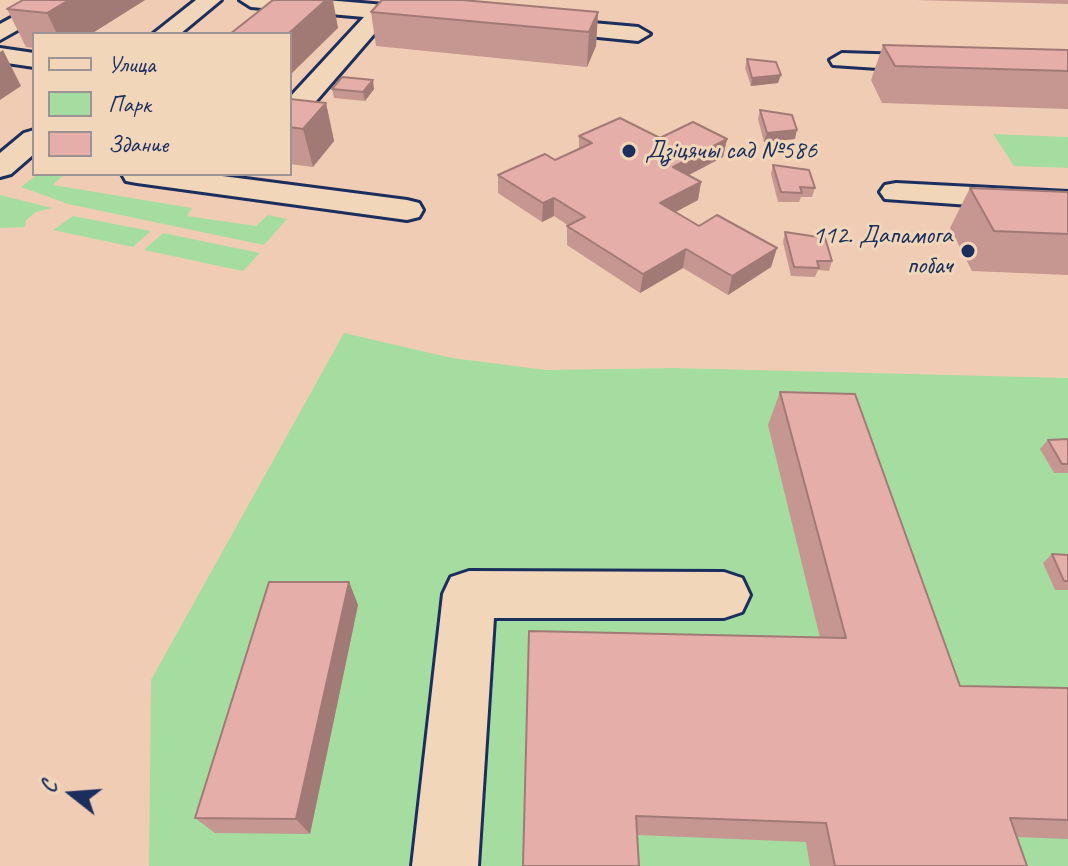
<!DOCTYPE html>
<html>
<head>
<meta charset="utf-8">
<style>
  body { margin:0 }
  #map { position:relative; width:1068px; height:866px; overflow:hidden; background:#f1ccb5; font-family:Caveat,sans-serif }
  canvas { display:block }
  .legend { position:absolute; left:32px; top:32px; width:260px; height:144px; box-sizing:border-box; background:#f2d6b9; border:2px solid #9c9395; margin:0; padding:10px 14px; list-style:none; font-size:24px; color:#1b2f5e }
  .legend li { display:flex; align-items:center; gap:16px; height:40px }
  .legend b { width:40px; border:2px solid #9c9395 }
  .north { position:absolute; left:32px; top:754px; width:80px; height:80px; -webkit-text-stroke:6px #f2d6b9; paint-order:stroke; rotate:287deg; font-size:22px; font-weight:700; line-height:32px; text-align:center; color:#1b2f5e }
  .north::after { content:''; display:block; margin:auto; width:28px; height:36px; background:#1b2f5e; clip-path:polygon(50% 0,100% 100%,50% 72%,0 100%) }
</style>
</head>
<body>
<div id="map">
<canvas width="1068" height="866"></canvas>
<ul class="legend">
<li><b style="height:10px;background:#f2d6b9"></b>Улица</li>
<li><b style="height:22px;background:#a5dda1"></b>Парк</li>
<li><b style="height:22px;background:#e6aea8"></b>Здание</li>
</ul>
<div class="north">С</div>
</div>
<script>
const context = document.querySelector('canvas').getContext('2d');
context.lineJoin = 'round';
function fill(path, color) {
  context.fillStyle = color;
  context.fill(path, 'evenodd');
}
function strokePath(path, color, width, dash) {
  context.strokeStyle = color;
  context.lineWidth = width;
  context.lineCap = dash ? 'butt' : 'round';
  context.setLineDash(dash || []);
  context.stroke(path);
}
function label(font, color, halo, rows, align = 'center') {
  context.font = font + ' Caveat,sans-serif';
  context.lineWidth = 6;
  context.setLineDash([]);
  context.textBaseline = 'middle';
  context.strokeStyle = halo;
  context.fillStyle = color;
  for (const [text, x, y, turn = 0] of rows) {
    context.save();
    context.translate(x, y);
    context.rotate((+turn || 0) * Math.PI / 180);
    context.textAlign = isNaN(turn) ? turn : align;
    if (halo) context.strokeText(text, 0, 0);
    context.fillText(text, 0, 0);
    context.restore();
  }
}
fill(new Path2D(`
  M993 134 1068 137V168L1014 166Z
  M38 174H64L53 185 192 208 187 216 256 226 268 215 287 219 264 245 68 204 21 187Z
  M0 195 52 208 36 212 26 220 25 227 0 228Z
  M73 216 151 231 133 247 53 230Z
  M163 233 260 253 243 271 144 250Z
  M344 333 452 358 546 370 674 368 1068 378V866H149L151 680Z`), '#a5dda1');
const minor = new Path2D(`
  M44 0H71L0 40V24Z
  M196 0H221L180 34H153Z
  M240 0H326L432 9 443 16 432 23 387 19 304 115 290 116V97L364 17 251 7Z
  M536 18 638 27 650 34 638 41 528 30 524 25Z
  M0 48 34 53V67L0 62Z
  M842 53 938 56 951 64 938 72 833 65 830 60Z
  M34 130V154L11 174 0 177V153L24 133Z
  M122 174H207L407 200 419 203 423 210 419 217 407 220 137 183 126 181Z
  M896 183 1068 192V212L885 199 880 192 885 185Z
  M469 571 724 572 742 578 750 595 742 612 724 618H494L478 866H412L443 594 451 577Z`);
strokePath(minor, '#1b2f5e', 6);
fill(minor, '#f2d6b9');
fill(new Path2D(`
  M145 0 91 34H34V48L26 47 7 9Z
  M915 0H1068V4Z
  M371 12H598L596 46 587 67 376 46Z
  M883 45 1068 50V109L882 103 871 80Z
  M747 59 778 83 751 86 745 68Z
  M332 89H374L365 101 334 98Z
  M290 99 326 103 334 141 313 167 290 164Z
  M760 110 795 139 764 142 758 119Z
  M579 136 727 139 723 157 688 175 701 182 698 200 675 212 699 226 777 248 771 267 728 295 683 268 640 293 567 245V226H569L554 216 542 222 498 193V175L555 160 579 149Z
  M773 165 815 188 812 197H801L799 202H778L771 174Z
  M970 188 1068 192V275L972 271 950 228Z
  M785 232 832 261 829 271 818 270 815 277 791 276 783 242Z
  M780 392 960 686 1068 688V839L1017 837 1027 866H810L806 842 637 835 523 866 820 638 768 425Z
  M1068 439V473H1054L1040 449 1048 440Z
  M1052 554 1068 555V590H1055L1043 563Z
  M349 582 358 605 310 834 215 833 195 818Z`), '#c69690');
fill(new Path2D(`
  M69 0H145L91 34H57L47 13Z
  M326 0H333L338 28 290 75V34H288Z
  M598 12 596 46 587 67 589 32Z
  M3 50 21 86 0 100V52Z
  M781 75 778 83 751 86 752 78Z
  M373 80 374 89 365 101 363 92Z
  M326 103 334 141 313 167 303 129Z
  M797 130 795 139 764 142 767 133Z
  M727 139 723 157 670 185 673 167Z
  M701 182 698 200 657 222 660 203Z
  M554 198V216L542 222 543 203Z
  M777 248 771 267 728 295 732 276Z
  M686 249 683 268 640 293 643 274Z
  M349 582 358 605 310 834 296 819Z`), '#a17a76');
const building = new Path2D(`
  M23 0H69L47 13 7 9Z
  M273 0H326L288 34H230Z
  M382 0H462L598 12 589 32 371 12Z
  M883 45 1068 50V71L895 66Z
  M747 59 776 62 781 75 752 78Z
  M342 77 373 80 363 92 332 89Z
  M290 99 326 103 303 129 290 127Z
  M760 110 792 115 797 130 767 133Z
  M620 118 660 138 693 122 727 139 673 167 701 182 660 203 699 226 717 215 777 248 732 276 686 249 643 274 567 226 585 217 554 198 543 203 498 175 545 154 555 160 592 143 579 136Z
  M773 165 809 170 815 188 800 187 802 193 781 192Z
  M970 188 1068 192V234L994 231Z
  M785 232 825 238 832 261H817L819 268 794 267Z
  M780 392 855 394 960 686 1068 688V820L1010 818 1027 866H835L826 823 636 816 639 866H523L529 631 846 638Z
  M1068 439V464H1062L1048 440Z
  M1052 554 1068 555V581H1064Z
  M269 582H349L296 819 195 818Z`);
fill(building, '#e6aea8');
strokePath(building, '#a17a76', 2);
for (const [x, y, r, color] of [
  [629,151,8,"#1b2f5e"],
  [968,251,8,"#1b2f5e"]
]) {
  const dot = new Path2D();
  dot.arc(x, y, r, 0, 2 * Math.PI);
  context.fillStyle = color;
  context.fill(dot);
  strokePath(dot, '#f2d6b9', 3);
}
label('26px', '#1b2f5e', '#f2d6b9', [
  ["Дзіцячы сад №586",645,151],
  ["112. Дапамога",952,236,"right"],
  ["побач",952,266,"right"]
], 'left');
</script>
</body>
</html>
